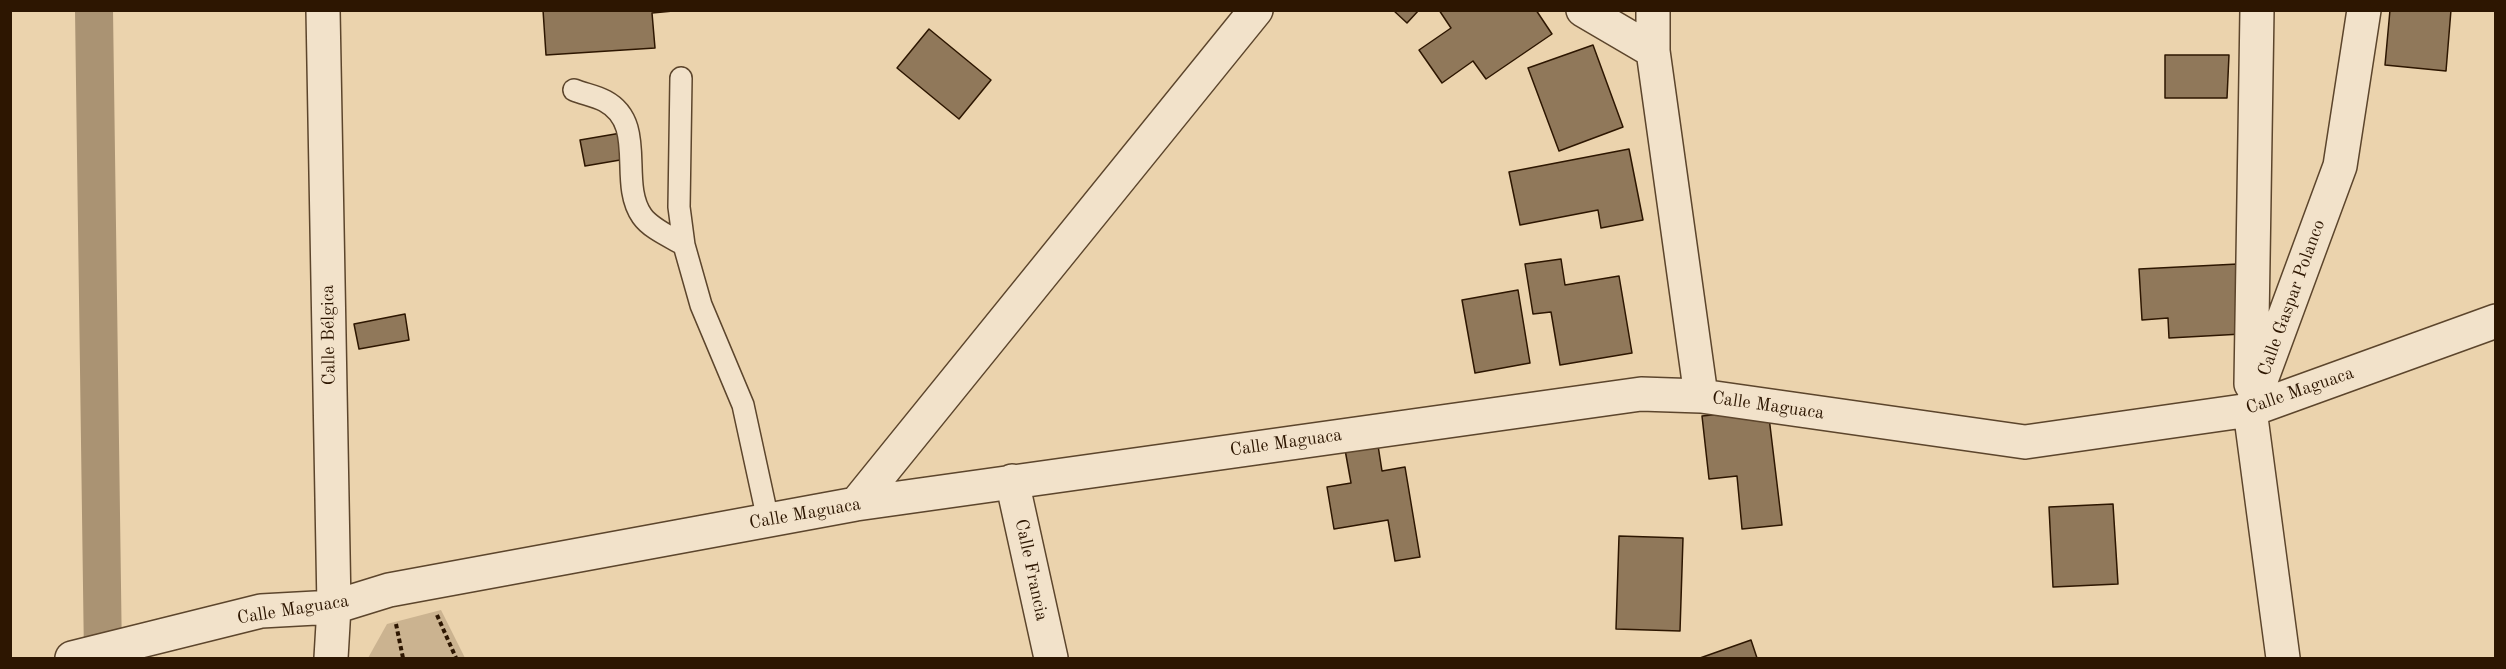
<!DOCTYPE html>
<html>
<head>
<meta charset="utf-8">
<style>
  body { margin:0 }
  #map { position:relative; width:2506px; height:669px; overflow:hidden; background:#ebd3ad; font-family:"Old Standard TT",serif }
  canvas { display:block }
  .frame { position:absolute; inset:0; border:12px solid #2d1601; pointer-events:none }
</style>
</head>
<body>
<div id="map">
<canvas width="2506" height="669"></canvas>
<div class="frame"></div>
</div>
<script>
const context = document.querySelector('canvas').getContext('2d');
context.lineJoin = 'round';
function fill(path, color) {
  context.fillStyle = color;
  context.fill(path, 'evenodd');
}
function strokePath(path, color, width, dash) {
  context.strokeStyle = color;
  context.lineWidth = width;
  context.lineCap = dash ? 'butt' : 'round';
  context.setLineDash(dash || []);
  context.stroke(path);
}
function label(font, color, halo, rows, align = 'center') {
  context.font = font + ' "Old Standard TT",serif';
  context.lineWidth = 4.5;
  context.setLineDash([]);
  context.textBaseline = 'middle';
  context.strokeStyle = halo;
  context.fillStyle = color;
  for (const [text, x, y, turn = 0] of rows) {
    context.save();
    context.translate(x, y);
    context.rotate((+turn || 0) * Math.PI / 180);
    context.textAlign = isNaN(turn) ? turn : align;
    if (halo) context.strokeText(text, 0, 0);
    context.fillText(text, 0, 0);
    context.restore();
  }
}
fill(new Path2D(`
  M441 610 465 658H368L387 624Z`), '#cbb390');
strokePath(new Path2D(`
  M94 10 103 658`), '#aa9373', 38);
const building = new Path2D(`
  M543 10H684L652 13 655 48 546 55Z
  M1393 10H1419L1407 23Z
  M1439 10H1536L1552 34 1486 79 1473 61 1442 83 1419 50 1451 28Z
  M2390 10H2451L2446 71 2385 65Z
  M929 29 991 80 959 119 897 68Z
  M1593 45 1623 127 1559 151 1528 68Z
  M2165 55H2229L2227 98H2165Z
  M621 133 626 159 585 166 580 140Z
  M1629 149 1643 220 1601 228 1598 210 1520 225 1509 172Z
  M1561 259 1565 285 1619 276 1632 353 1560 365 1551 312 1533 314 1525 264Z
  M2238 264 2242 334 2169 338 2168 318 2142 320 2139 269Z
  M1518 290 1530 363 1475 373 1462 300Z
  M405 314 409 340 359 349 354 324Z
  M1768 409 1782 525 1742 529 1737 476 1709 479 1702 416Z
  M1377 439 1382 471 1405 467 1420 557 1395 561 1388 520 1334 529 1327 487 1351 483 1344 444Z
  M2113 504 2118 584 2053 587 2049 507Z
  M1619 536 1683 538 1680 631 1616 629Z
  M1751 640 1757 658H1700Z`);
fill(building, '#90785a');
strokePath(building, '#2d1601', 1.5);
const lane = new Path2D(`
  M681 78 679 207 684 245 701 305 743 405 768 520
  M574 90C584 94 596 96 605 101 648 124 618 182 642 216 651 229 671 237 684 245`);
const street = new Path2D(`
  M323 10 334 607 331 658
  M1583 10 1653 51
  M1653 10V51L1701 396
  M2251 384 2257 10
  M1012 481 1051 658
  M856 504 1256 10
  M72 658 261 611 334 607 389 590 856 504 1641 394 1701 396 2025 442 2250 410 2496 321
  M2283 658 2250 410 2340 166 2364 10`);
strokePath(lane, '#5c452c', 24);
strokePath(street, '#5c452c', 36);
strokePath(new Path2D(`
  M437 615 456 658
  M396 624 403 658`), '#2d1601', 4, [4.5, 3]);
strokePath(lane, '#f2e2ca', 21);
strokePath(street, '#f2e2ca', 33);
label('18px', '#2d1601', '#f2e2ca', [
  ["Calle Gaspar Polanco",2292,298,-70],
  ["Calle Bélgica",329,335,-91],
  ["Calle Maguaca",2300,391,-19],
  ["Calle Maguaca",1768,406,8],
  ["Calle Maguaca",1286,443,-8],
  ["Calle Maguaca",805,514,-10],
  ["Calle Francia",1031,570,78],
  ["Calle Maguaca",293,610,-9]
]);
</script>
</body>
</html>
